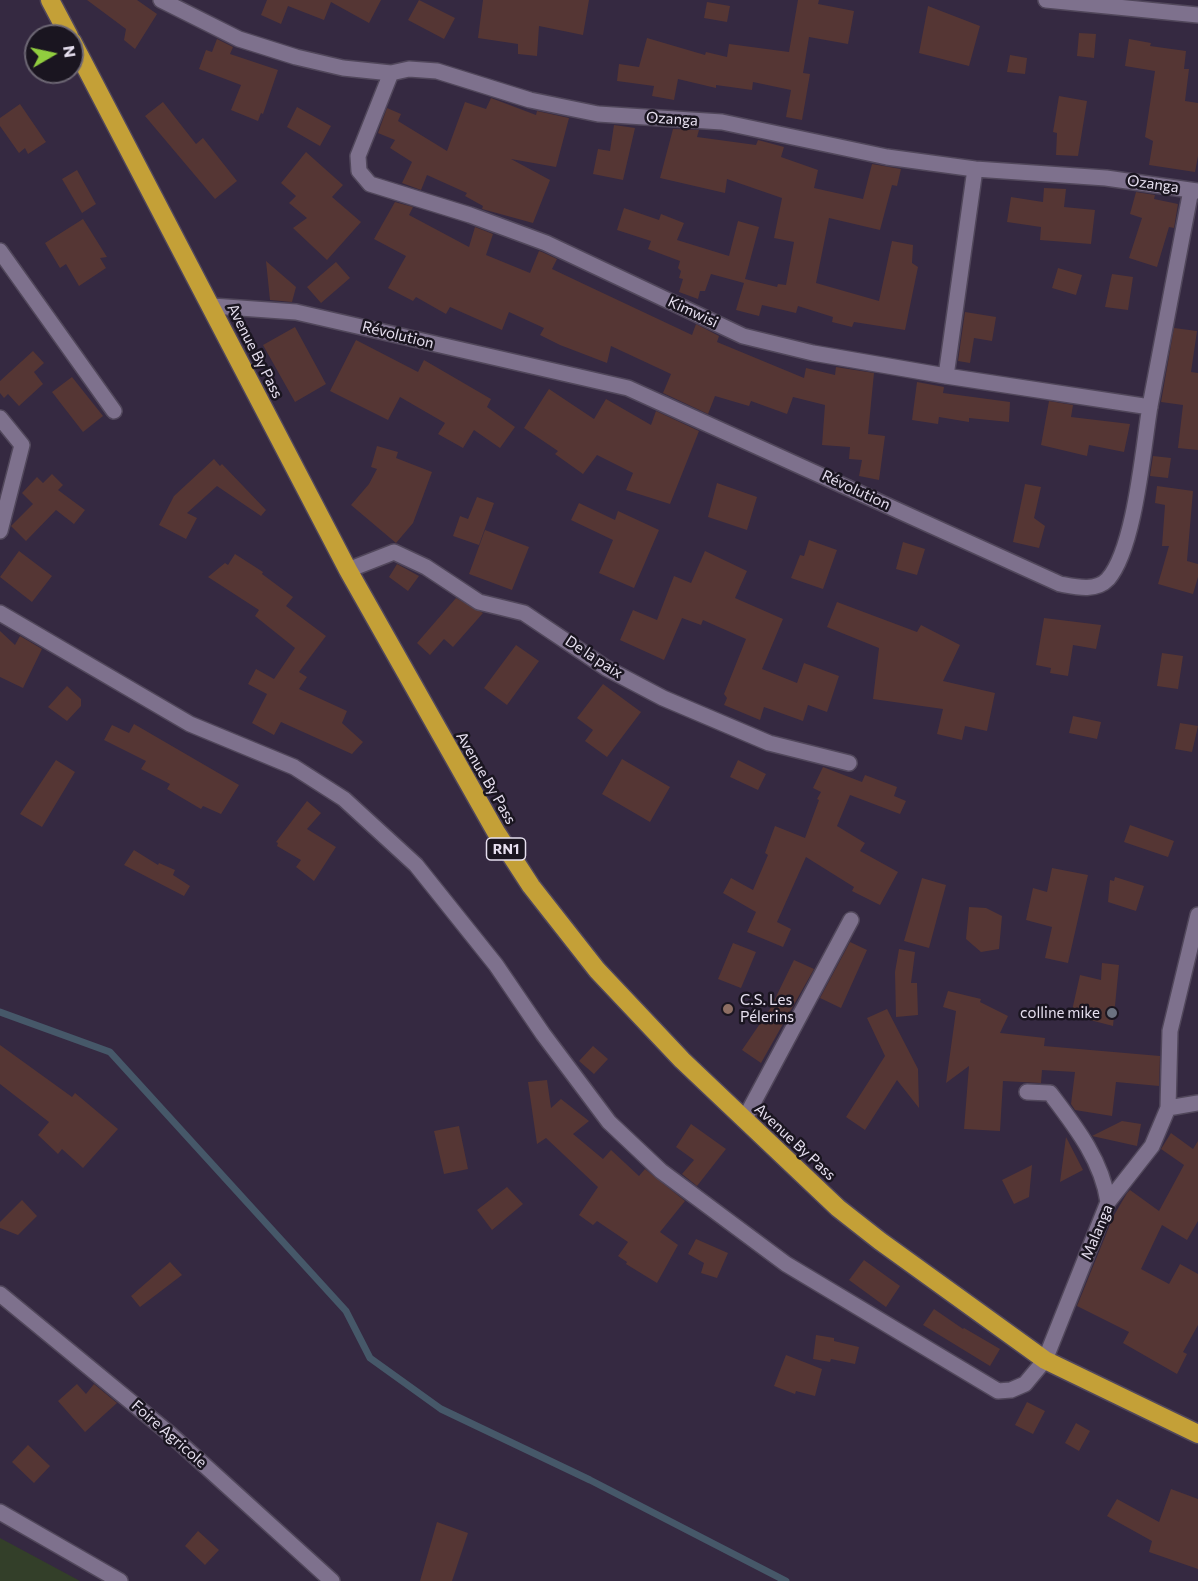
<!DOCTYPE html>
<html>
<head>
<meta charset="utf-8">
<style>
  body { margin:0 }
  #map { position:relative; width:1198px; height:1581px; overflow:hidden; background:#352941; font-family:Commissioner,sans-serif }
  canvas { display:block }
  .north { position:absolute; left:24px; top:24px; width:60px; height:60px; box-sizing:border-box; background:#1a1520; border:2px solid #6c6673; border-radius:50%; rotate:81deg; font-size:16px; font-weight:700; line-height:24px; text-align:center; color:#e6dfef }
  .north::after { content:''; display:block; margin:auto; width:21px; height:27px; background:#91cd3f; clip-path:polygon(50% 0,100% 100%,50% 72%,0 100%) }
</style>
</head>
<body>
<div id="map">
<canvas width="1198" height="1581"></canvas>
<div class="north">N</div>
</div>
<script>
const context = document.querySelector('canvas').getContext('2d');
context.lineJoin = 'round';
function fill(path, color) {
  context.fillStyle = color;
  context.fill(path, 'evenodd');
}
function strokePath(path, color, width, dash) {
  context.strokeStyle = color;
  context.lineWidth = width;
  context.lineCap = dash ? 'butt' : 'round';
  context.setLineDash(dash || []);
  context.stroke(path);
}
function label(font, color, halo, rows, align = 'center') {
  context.font = font + ' Commissioner,sans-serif';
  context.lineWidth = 5;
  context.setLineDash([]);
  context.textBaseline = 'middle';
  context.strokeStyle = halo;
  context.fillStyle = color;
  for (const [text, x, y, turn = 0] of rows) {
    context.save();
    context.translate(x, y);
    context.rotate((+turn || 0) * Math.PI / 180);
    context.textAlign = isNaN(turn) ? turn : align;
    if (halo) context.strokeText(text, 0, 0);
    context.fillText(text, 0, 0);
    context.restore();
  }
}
fill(new Path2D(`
  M0 1538 80 1581H0Z`), '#333f29');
strokePath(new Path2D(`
  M0 1012 110 1052 346 1311 370 1358 441 1409 590 1480 786 1581`), '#465869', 7);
fill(new Path2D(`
  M87 0H137L157 14 135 49 124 40 126 29Z
  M267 0H381L369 23 331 2 324 20 288 6 281 24 261 15Z
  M419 0 455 18 444 39 408 20Z
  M483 0H589L583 35 539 26 537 56 518 54V44L478 38Z
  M798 0H819L818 4 854 11 848 44 809 37 803 73 810 74 802 120 786 117 791 90 753 82 752 90 716 85V88L678 79 674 100 652 96 654 86 617 81 619 64 639 67 647 38 705 55 706 52 727 57 729 44 789 52Z
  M707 2 730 6 727 22 704 18Z
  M928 6 980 26 969 66 919 53Z
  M1079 33 1096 34 1094 58 1077 56Z
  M217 39 233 47 230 54 278 70 263 114 261 113 258 121 231 110 241 85 199 69 206 50 212 52Z
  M1129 39 1151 43 1150 46 1186 51 1184 69H1189L1185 101 1198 103V156L1195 172 1149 165 1153 141 1145 137 1155 71 1125 66Z
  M1010 55 1027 58 1025 74 1007 72Z
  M1059 96 1087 101 1078 156 1056 155 1057 133 1053 132Z
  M491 98 536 115 537 111 569 118 556 167 511 159 550 180 533 223 482 209 483 206 465 196 467 193 427 175 421 190 402 183 412 162 390 148 395 140 378 133 387 108 401 114 398 121 447 151 465 102 486 109Z
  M163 102 196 144 203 138 237 181 215 199 145 116Z
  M20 104 46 142 28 154 25 148 19 153 0 126V118Z
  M297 107 331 126 320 146 287 127Z
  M614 125 635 128 623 180 593 174 598 149 610 151Z
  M673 129 699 130 697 137 756 145 758 140 784 147 781 157 818 170 814 188 863 199 872 164 901 169 897 186 892 185 880 230 829 218 816 283 879 301 892 241 913 245 912 263 918 267 905 330 854 322 852 327 832 322 833 317 798 306 796 313 762 305 759 316 736 310 744 283 711 274 705 291H700L698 299 679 292 683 279 679 278 681 271 678 268 680 261 648 249 651 241 617 230 624 208 659 220 661 214 684 223 677 240 729 256 738 221 759 227 745 279 777 287 778 284 786 285 794 242 774 238 782 198 727 179 725 193 660 178Z
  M306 152 343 185 332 197 361 222 327 260 293 228 307 218 289 203 296 196 281 183Z
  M77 170 96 204 82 213 62 179Z
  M1044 188 1066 189 1064 207 1095 210 1091 244 1040 240 1041 227 1007 222 1011 197 1043 202Z
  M1136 192 1155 195 1154 199 1178 204 1174 228 1169 227 1157 267 1129 258 1142 218 1130 214Z
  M395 202 413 207 409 215 469 247 475 227 493 234 486 255 530 273 539 251 542 252 557 259 552 269 590 287 692 335 696 324 719 336 717 342 804 378 806 368 835 375 836 367 874 373 868 434 885 436 879 480 859 476 862 460 849 459 850 447 822 445 825 405 793 397 787 414 751 401 749 406 715 396 708 414 663 393 671 374 611 346 607 363 560 345 540 335 544 328 509 312 502 330 450 307 446 314 416 297 413 301 388 288 406 256 374 239Z
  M83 219 107 257 100 258 106 268 79 286 66 264 60 268 45 243Z
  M266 261 296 287 292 302 270 300Z
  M336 262 350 278 321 303 307 287Z
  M1058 268 1082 275 1076 295 1052 288Z
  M1112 274 1133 277 1128 310 1105 307Z
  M965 312 996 317 992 341 974 338 970 363 958 361Z
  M295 327 326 384 295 402 263 345Z
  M1174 328 1197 331 1191 372 1198 373V450L1178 448 1183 405 1161 402Z
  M356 340 418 372 424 360 491 399 487 407 515 427 500 448 474 430 463 448 438 434 445 423 400 397 388 420 330 391Z
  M33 351 44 363 34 372 43 384 19 406 8 394 4 398 0 393V381Z
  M72 377 103 416 83 432 52 392Z
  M917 382 944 387 943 393 1010 402 1009 422 969 418V422L939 417 938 424 912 420Z
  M549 389 594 419 606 399 651 425 656 411 699 431 670 504 626 490 633 473 597 455 583 474 555 454 558 451 524 428Z
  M1049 401 1073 405 1071 417 1130 424 1124 452 1089 445 1087 456 1041 445Z
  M377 446 398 452 396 458 432 472 413 523 396 543 351 505 369 484 377 469 371 467Z
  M1153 456 1171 458 1168 478 1150 476Z
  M214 459 220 466 222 464 266 510 261 516 217 486 187 513 197 518 186 539 159 525 174 496Z
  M52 474 63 485 58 490 85 510 74 524 56 510 26 541 11 526 33 504 22 493 37 477 43 483Z
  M717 483 757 497 747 530 708 517Z
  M1025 484 1041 487 1034 518 1045 526 1039 548 1013 542Z
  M1157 486 1193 491 1187 561 1198 564V577L1193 594 1158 584 1169 546H1162L1165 505 1155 503Z
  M477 497 494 503 479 545 453 536 460 516 468 519Z
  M579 503 615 520 618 511 659 530 634 588 599 573 613 540 571 520Z
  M485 530 529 547 512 590 469 574Z
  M809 540 837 550 823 589 791 578 800 555 804 556Z
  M903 542 925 549 917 575 896 569Z
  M19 551 52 576 32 602 0 577Z
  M705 551 747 571 735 598 783 619 762 669 797 683 804 663 839 676 827 712 808 705 803 721 764 707 760 720 724 705 727 698 724 694 746 639 703 620 701 625 682 618 664 660 620 640 633 610 657 620 674 576 691 583Z
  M235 554 263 572 262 574 293 597 286 606 326 636 299 672 307 677 299 689 347 711 342 723 363 742 352 754 281 722 274 735 252 723 267 694 248 684 256 669 274 679 295 648 255 616 259 610 208 577 225 563 228 565Z
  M397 564 419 576 408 591 389 577Z
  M456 598 483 613 453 647 444 639 430 655 417 643Z
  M837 602 917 632 921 625 960 645 943 681 995 693 987 731 965 726 962 740 937 734 943 709 873 699 879 648 827 627Z
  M1044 618 1101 625 1096 649 1073 645 1068 676 1050 673 1051 668 1036 665Z
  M0 631 15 645 20 636 42 649 23 688 0 677Z
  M516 645 539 661 507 705 484 688Z
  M1162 653 1183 656 1178 689 1157 686Z
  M603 684 641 712 607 757 585 741 593 730 577 718Z
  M67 686 81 699V706L67 721 48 707Z
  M1073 716 1101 722 1097 739 1069 733Z
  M1180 723 1198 726 1192 752 1175 749Z
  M134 724 239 785 221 814 203 806 201 809 167 789 170 784 141 769 146 761 104 740 112 725 129 733Z
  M622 759 670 787 650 822 602 794Z
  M56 760 75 772 42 827 20 814Z
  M738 760 766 774 758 790 730 777Z
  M823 767 862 782 865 775 897 787 894 796 906 801 900 814 850 795 837 826 865 843 860 851 898 872 880 905 852 891 854 887 806 857 777 922 791 929 783 947 747 932 756 912 723 893 731 878 753 890 768 855 765 853 775 826 805 838 819 800 817 799 821 792 813 788Z
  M307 801 321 813 307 829 336 847 314 881 296 867 301 860 277 846 278 843 276 842Z
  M1130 825 1174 841 1168 857 1124 842Z
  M134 850 158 865 159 863 175 870 173 875 190 886 184 896 124 865Z
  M1052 868 1088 875 1068 963 1045 958 1052 927 1026 920 1033 888 1047 892Z
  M1115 877 1144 886 1136 911 1108 902 1110 880 1114 881Z
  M922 878 946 885 929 948 904 941Z
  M969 907 986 908 1002 916 999 949 981 952 966 939Z
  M850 942 867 950 841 1008 820 998Z
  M733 943 756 952 741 988 718 979Z
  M899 949 915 952 911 983H917L918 1015 896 1017 895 972Z
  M794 960 814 969 761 1063 742 1050 770 1009Z
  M1102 963 1119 965 1113 1026 1071 1015 1080 975 1101 980Z
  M948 991 981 999 980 1002 1008 1016 1000 1033 1045 1038 1044 1046 1160 1056 1159 1086 1116 1082 1112 1116 1075 1110 1071 1104 1075 1072 1042 1070 1041 1083 1003 1081 1000 1131 964 1129 969 1066 946 1083 956 1011 943 1007Z
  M887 1009 918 1069 919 1108 897 1080 865 1130 846 1117 885 1056 867 1018Z
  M0 1045 72 1097 75 1093 118 1129 83 1168 62 1149 58 1154 38 1135 49 1122 0 1084Z
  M593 1046 608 1059 594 1074 579 1061Z
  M547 1080 551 1108 561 1099 589 1121 573 1134 603 1159 611 1150 639 1176 645 1169 685 1201 660 1232 678 1245 657 1283 626 1264 627 1262 618 1256 628 1242 597 1221 593 1225 579 1215 598 1187 546 1138 537 1144 528 1082Z
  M1122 1121 1141 1124 1137 1146 1092 1136Z
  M691 1124 726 1149 697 1186 682 1174 694 1160 676 1147Z
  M459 1126 468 1169 444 1174 434 1131Z
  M1171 1133 1193 1149 1198 1141V1221L1187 1240 1162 1225 1141 1269 1169 1284 1180 1264 1198 1274V1325L1183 1352 1187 1354 1177 1374 1123 1343 1129 1332 1077 1306 1113 1217 1127 1193 1130 1190 1159 1211 1184 1165 1161 1149Z
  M1066 1137 1083 1170 1060 1182Z
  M1032 1165 1029 1197 1014 1204 1002 1180Z
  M507 1187 523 1204 492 1230 477 1210Z
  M22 1200 37 1216 18 1235 0 1228V1222Z
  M696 1239 728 1253 717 1278 701 1273 704 1263 688 1254Z
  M864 1260 900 1286 886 1307 849 1280Z
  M170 1262 182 1275 140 1307 131 1296Z
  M934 1309 963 1329 964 1328 1000 1349 990 1366 923 1325Z
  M816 1335 834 1338V1341L859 1347 855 1364 831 1359 830 1362 813 1359Z
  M786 1355 822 1369 815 1396 796 1391 795 1394 774 1386Z
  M77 1384 86 1394 94 1384 117 1403 85 1432 58 1401Z
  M1027 1402 1045 1411 1033 1434 1015 1425Z
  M1076 1423 1090 1431 1079 1451 1065 1443Z
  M28 1445 50 1466 34 1483 12 1462Z
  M1171 1489 1198 1499V1569L1149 1552 1152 1541 1107 1516 1117 1499 1159 1522Z
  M437 1522 468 1533 452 1581H420Z
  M198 1531 219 1550 205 1565 185 1546Z`), '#553634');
const street = new Path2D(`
  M161 0 239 39 296 57 343 68 391 73 409 69 437 71 530 100 598 114 722 122 887 157 975 169 1106 178 1198 191
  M1046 0 1198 15
  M391 73 358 156 359 171 370 184 470 215 546 243 743 336 813 353 946 376 1150 407
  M0 251 114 411
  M212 306 296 312 628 388 1060 584C1076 587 1096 592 1108 579 1135 548 1143 448 1150 406 1163 334 1177 262 1191 190
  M946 376 975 169
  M0 418 22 445 0 531
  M348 570 394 552 426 567 479 602 524 613 606 668 663 698 769 743 849 763
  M0 613 190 724 294 767 344 799 416 865 496 965 543 1034 609 1122 661 1171 786 1264 998 1391 1011 1390 1025 1384 1045 1360 1108 1202 1152 1146 1168 1108 1198 1103
  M1027 1092 1050 1093C1075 1126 1102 1160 1108 1202
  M1168 1108 1170 1031 1198 915
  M744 1120 851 920
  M0 1294 170 1434 332 1581`);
const secondary = new Path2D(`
  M0 1512 120 1581`);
const highway = new Path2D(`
  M50 0 69 36
  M72 41 348 570 496 832 531 886 597 970 682 1060 838 1208 880 1241 1045 1360 1198 1434`);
strokePath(street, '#51475b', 18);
strokePath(secondary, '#51475b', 18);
strokePath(highway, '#51475b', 21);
strokePath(street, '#7e718d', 15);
strokePath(secondary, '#7e718d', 15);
strokePath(highway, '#c4a037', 18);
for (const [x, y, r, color] of [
  [728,1009,6,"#8d6e63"],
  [1112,1013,6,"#6b7280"]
]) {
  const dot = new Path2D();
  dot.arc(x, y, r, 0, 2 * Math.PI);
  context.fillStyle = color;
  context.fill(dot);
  strokePath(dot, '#1a1520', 2);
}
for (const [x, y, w] of [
  [506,849,39]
]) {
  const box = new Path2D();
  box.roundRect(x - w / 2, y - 11, w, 22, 4.5);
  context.fillStyle = '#1a1520';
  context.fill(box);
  strokePath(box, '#e6dfef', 1.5);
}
label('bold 14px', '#e6dfef', null, [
  ["RN1",506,849]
]);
label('15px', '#e6dfef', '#1a1520', [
  ["Ozanga",672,119,4],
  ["Ozanga",1153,184,8],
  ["Kimwisi",693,312,25],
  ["Révolution",398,335,14],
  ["Avenue By Pass",255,351,63],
  ["Révolution",856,490,25],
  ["De la paix",594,657,33],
  ["Avenue By Pass",486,778,60],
  ["Avenue By Pass",795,1142,43],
  ["Malanga",1097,1232,-67],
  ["Foire Agricole",169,1434,41]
]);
label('15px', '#e6dfef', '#1a1520', [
  ["C.S. Les",740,1000],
  ["Pélerins",740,1017],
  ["colline mike",1100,1013,"right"]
], 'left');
</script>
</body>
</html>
